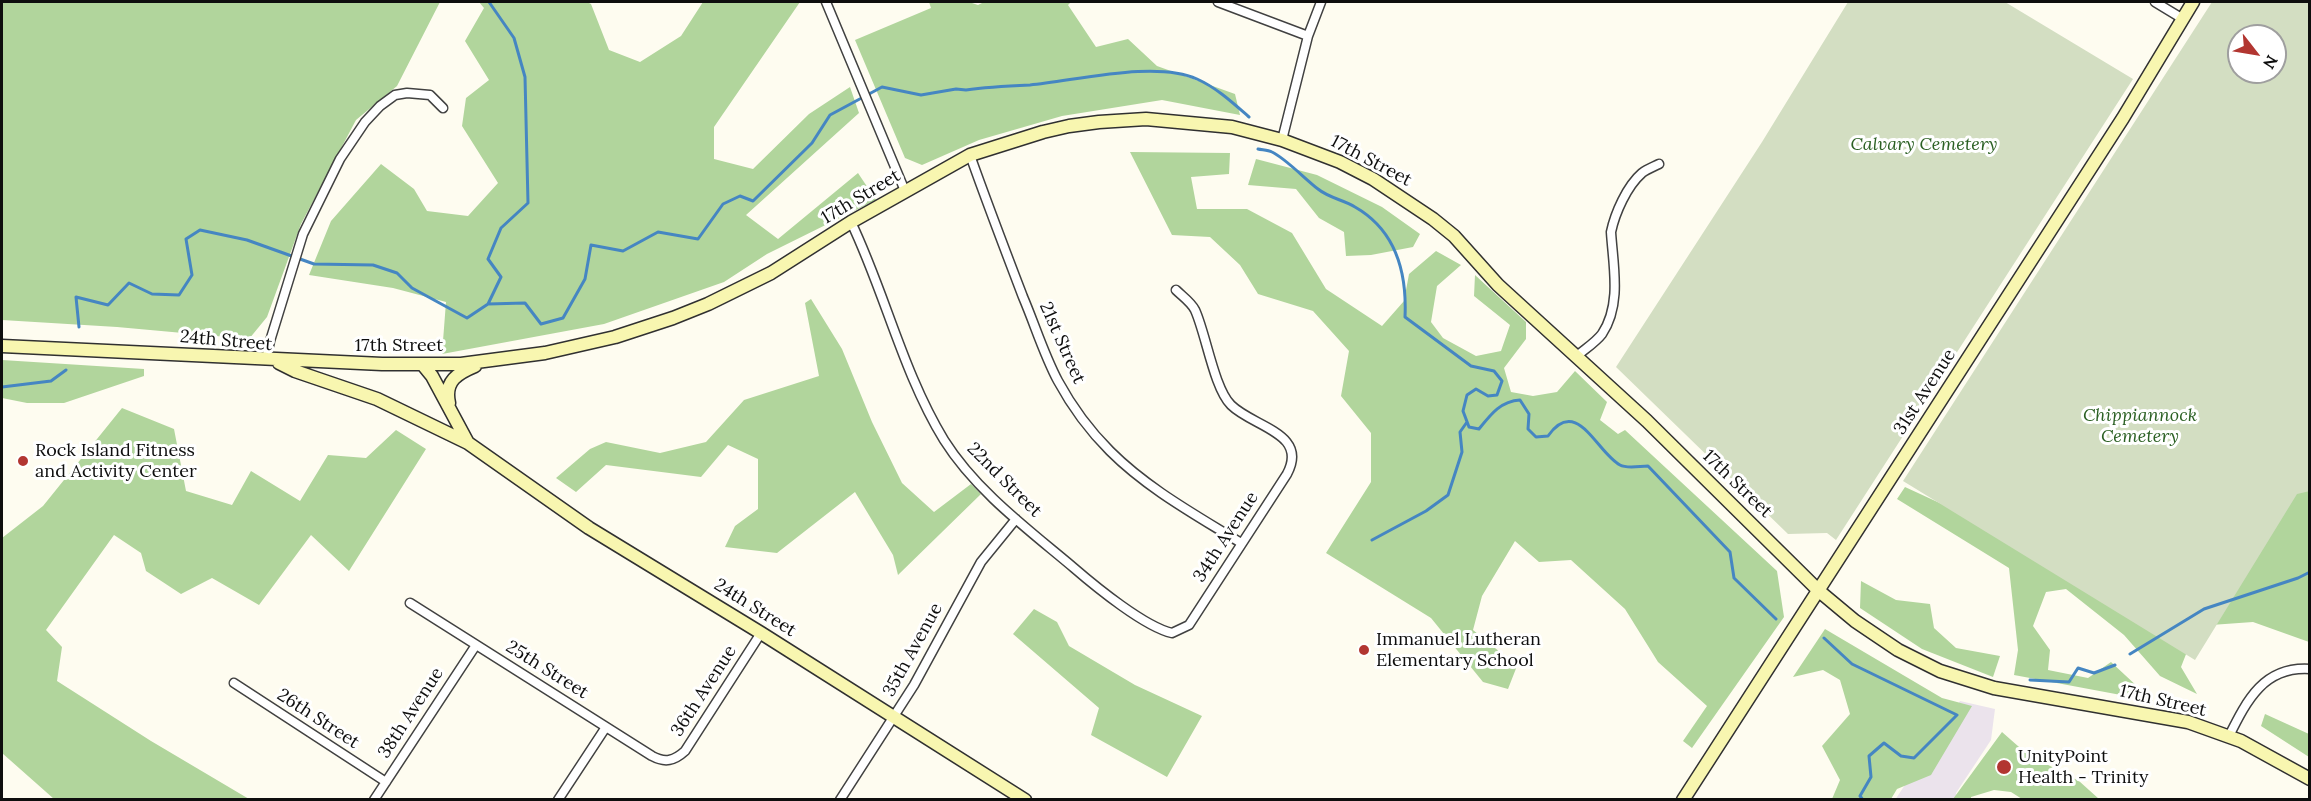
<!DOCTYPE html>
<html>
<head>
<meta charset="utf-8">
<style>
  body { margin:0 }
  #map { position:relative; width:2311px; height:801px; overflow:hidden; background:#fefcf0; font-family:Lora,serif }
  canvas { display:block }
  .frame { position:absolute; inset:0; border:3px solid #0e0e0e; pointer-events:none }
  .north { position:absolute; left:2227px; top:24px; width:60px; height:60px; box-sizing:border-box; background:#fff; border:2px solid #9f9f9f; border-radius:50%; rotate:121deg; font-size:16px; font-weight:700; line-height:24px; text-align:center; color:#0e0e0e }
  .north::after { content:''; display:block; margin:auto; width:21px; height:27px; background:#b23631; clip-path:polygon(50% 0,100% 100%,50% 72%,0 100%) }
</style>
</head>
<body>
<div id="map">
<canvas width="2311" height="801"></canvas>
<div class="frame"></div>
<div class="north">N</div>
</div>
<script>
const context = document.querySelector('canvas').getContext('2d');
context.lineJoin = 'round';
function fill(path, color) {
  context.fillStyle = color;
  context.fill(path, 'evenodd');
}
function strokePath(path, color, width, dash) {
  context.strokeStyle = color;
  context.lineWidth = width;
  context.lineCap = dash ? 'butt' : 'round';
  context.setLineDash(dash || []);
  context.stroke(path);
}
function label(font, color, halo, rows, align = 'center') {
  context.font = font + ' Lora,serif';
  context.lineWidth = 6;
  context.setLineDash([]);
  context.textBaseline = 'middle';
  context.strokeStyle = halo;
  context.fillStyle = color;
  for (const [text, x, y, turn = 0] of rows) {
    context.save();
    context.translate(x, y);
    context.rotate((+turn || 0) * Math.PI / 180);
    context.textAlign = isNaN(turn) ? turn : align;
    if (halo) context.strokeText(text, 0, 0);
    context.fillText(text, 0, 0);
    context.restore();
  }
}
fill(new Path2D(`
  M1960 701 1995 709 1991 740 1956 793 1957 799 1895 800Z`), '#ebe3ec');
fill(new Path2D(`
  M2 2H440L397 86 356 120 301 224 267 317 249 339 117 327 2 320Z
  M479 2H587L591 4 609 50 640 62 681 36 703 2H800L714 127V159L753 169 809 114 850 87 859 113 746 215 778 239 858 173 876 200 767 254 724 282 604 324 442 354 446 302 393 288 309 275 331 221 381 164 414 189 427 211 468 216 498 183 462 126 466 98 489 80 465 41 484 8Z
  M929 2H969L978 5 984 2H1071L1068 5 1096 47 1128 39 1157 66 1235 94 1240 115 1162 100 1062 116 979 140 922 165 905 158 855 40 931 8Z
  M1130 152 1230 153 1229 174 1191 177 1197 209H1247L1292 233 1326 289 1382 326 1404 301 1409 274 1436 251 1461 265 1437 286 1431 322 1443 338 1476 356 1501 351 1510 325 1474 296 1475 275 1526 322V339L1504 368 1511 392 1533 396 1557 392 1575 371 1607 402 1600 420 1618 434 1625 430 1777 571 1784 617 1692 748 1683 741 1707 706 1658 662 1625 609 1571 560 1539 562 1515 541 1482 596 1473 630 1517 666 1508 689 1483 682 1431 618 1326 553 1371 482V433L1341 396 1349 351 1313 311 1258 294 1240 265 1210 237 1172 235Z
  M1256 159 1317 175 1382 207 1420 234 1413 247 1371 255 1346 256 1344 232 1319 218 1296 189 1248 185Z
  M811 299 842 349 872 422 902 483 934 512 971 484 981 494 898 575 893 555 855 492 777 553 725 547 735 526 758 509V459L728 445 701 477 606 465 576 492 556 478 590 449 606 442 660 453 706 442 744 400 819 376 805 303Z
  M2309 317V642L2253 622 2197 626 2181 667 2197 694 2160 676 2124 635 2066 589 2046 592 2033 626 2050 650 2048 670 2088 678 2111 662 2153 701 2014 675 2018 650 2009 568 1897 499 1905 487 2046 552Z
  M2 360 144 369V376L64 403H27L2 398Z
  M122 408 174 429 186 491 232 505 251 471 300 501 328 455 366 458 396 430 426 449 349 571 311 535 259 605 212 578 181 594 146 571 141 553 114 535 46 630 62 647 57 681 151 741 249 799H54L2 753V538L43 506Z
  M1861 581 1896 600 1930 604 1934 628 1956 648 2000 656 1993 677 1922 649 1860 608Z
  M1034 609 1057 622 1069 646 1135 685 1202 716 1167 777 1091 735 1099 708 1013 634Z
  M1825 629 1942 698 1972 706 1931 775 1897 789 1891 799H1832L1840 780 1822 746 1850 714 1840 680 1823 670 1793 677Z
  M2265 714 2309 734V757L2261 726Z
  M2002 732 2027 754 2079 781 2099 799H2022L2011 792 1994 790 1971 797V799H1953Z`), '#b1d59c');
fill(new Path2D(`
  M1848 2H2005L2133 79 1836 540 1827 533 1788 534 1616 367 1762 142Z
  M2212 2H2309L2310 491 2297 494 2195 660 1903 481ZM2239 36H2275V72H2239Z`), '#d3dec2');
strokePath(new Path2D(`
  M1258 149C1262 150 1268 150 1272 152 1285 158 1305 179 1318 189 1329 198 1344 200 1355 207 1397 231 1407 273 1405 317L1471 366 1494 371 1502 381 1497 395 1488 396 1476 389 1467 395 1463 411 1469 427 1479 429C1491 414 1501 401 1520 400L1529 414 1528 429 1536 437 1548 436C1577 395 1597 453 1620 465 1627 469 1640 466 1648 466L1730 552 1734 578 1776 619
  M488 304 501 277 488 259 501 228 528 203 525 77 514 38 489 2
  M79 327 76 297 108 305 129 283 152 294 179 295 192 275 186 239 200 230 247 240 314 264 373 265 397 273 412 288 467 318 488 304 525 303 541 324 563 318 585 279 591 245 623 251 658 232 698 239 723 204 740 196 753 201 812 143 830 115 882 87 921 95 956 89 966 90C987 87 1008 86 1030 85 1075 81 1155 60 1197 79 1217 88 1233 103 1249 117
  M2 387 51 381 66 370
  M1372 540 1426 511 1448 495 1462 452 1460 432 1467 422
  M1824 638 1852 664 1957 715 1914 758 1901 756 1884 743 1869 756 1871 777 1860 796 1863 800
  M2130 654 2204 609 2298 578 2310 572
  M2030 680 2069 682 2078 668 2094 673 2115 665`), '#4586c2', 3);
const street = new Path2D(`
  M826 2 905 191
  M1218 2 1308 36
  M2155 2 2183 19
  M1282 140 1308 36 1321 2
  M970 155C987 203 1005 250 1023 297 1035 325 1044 355 1058 381 1071 405 1091 432 1110 451 1148 489 1196 515 1241 543
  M851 222C885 293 903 373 944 440 976 491 1029 530 1074 568 1096 587 1145 627 1172 633L1189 625 1287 474C1309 433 1253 427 1231 405 1214 388 1206 334 1195 310 1191 302 1182 296 1176 290
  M1577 356C1585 349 1596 342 1602 334 1622 304 1613 265 1611 232 1615 213 1627 186 1642 173 1647 169 1653 167 1659 164
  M266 360 270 341 303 234 340 159 365 122 380 106 395 95 407 93 430 95 443 108
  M410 603 652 756C665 763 674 761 685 751L761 633
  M234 683 386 782
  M2229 736C2247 700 2264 666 2310 669
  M374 800 476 645
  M558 800 606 727
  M840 800 914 685 981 562 1016 519`);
const secondary = new Path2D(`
  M2 346 382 364H461L545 353 615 337 673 318 708 304 771 273 851 222 970 155 1043 132 1069 126 1099 122 1146 119 1232 127 1282 140 1340 162 1373 179 1433 219 1454 236 1498 285 1647 421 1819 591 1855 621 1898 650 1940 671 1994 688 2188 722 2241 741 2310 779
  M279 363 295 371 377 399 468 443 589 528 761 633 1025 800
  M423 365 432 376 468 443
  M449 403C444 381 458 373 475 366
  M1683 800 2123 118 2193 2`);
strokePath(street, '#414141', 11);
strokePath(secondary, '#303030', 15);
strokePath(street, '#fff', 8);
strokePath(secondary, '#f8f6b0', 12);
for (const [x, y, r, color] of [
  [23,461,6,"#b23631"],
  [1364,650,6,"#b23631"],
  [2004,767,8,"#b23631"]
]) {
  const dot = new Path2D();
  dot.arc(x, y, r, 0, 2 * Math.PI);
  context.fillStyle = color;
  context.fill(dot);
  strokePath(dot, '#fff', 2);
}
label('italic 18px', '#2b6023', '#fff', [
  ["Calvary Cemetery",1924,145],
  ["Chippiannock",2140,416],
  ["Cemetery",2140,437]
]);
label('18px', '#0e0e0e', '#fff', [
  ["17th Street",1371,161,28],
  ["17th Street",861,197,-31],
  ["24th Street",226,341,5],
  ["21st Street",1062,343,66],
  ["17th Street",399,346],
  ["31st Avenue",1925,392,-57],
  ["22nd Street",1004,480,45],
  ["17th Street",1737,484,44],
  ["34th Avenue",1226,537,-57],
  ["24th Street",755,608,32],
  ["35th Avenue",913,650,-61],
  ["25th Street",547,670,32],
  ["36th Avenue",704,691,-57],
  ["17th Street",2163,701,13],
  ["38th Avenue",411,713,-57],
  ["26th Street",318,719,33]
]);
label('18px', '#0e0e0e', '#fff', [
  ["Rock Island Fitness",35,451],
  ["and Activity Center",35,472],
  ["Immanuel Lutheran",1376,640],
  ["Elementary School",1376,661],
  ["UnityPoint",2018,757],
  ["Health - Trinity",2018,778]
], 'left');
</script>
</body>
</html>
